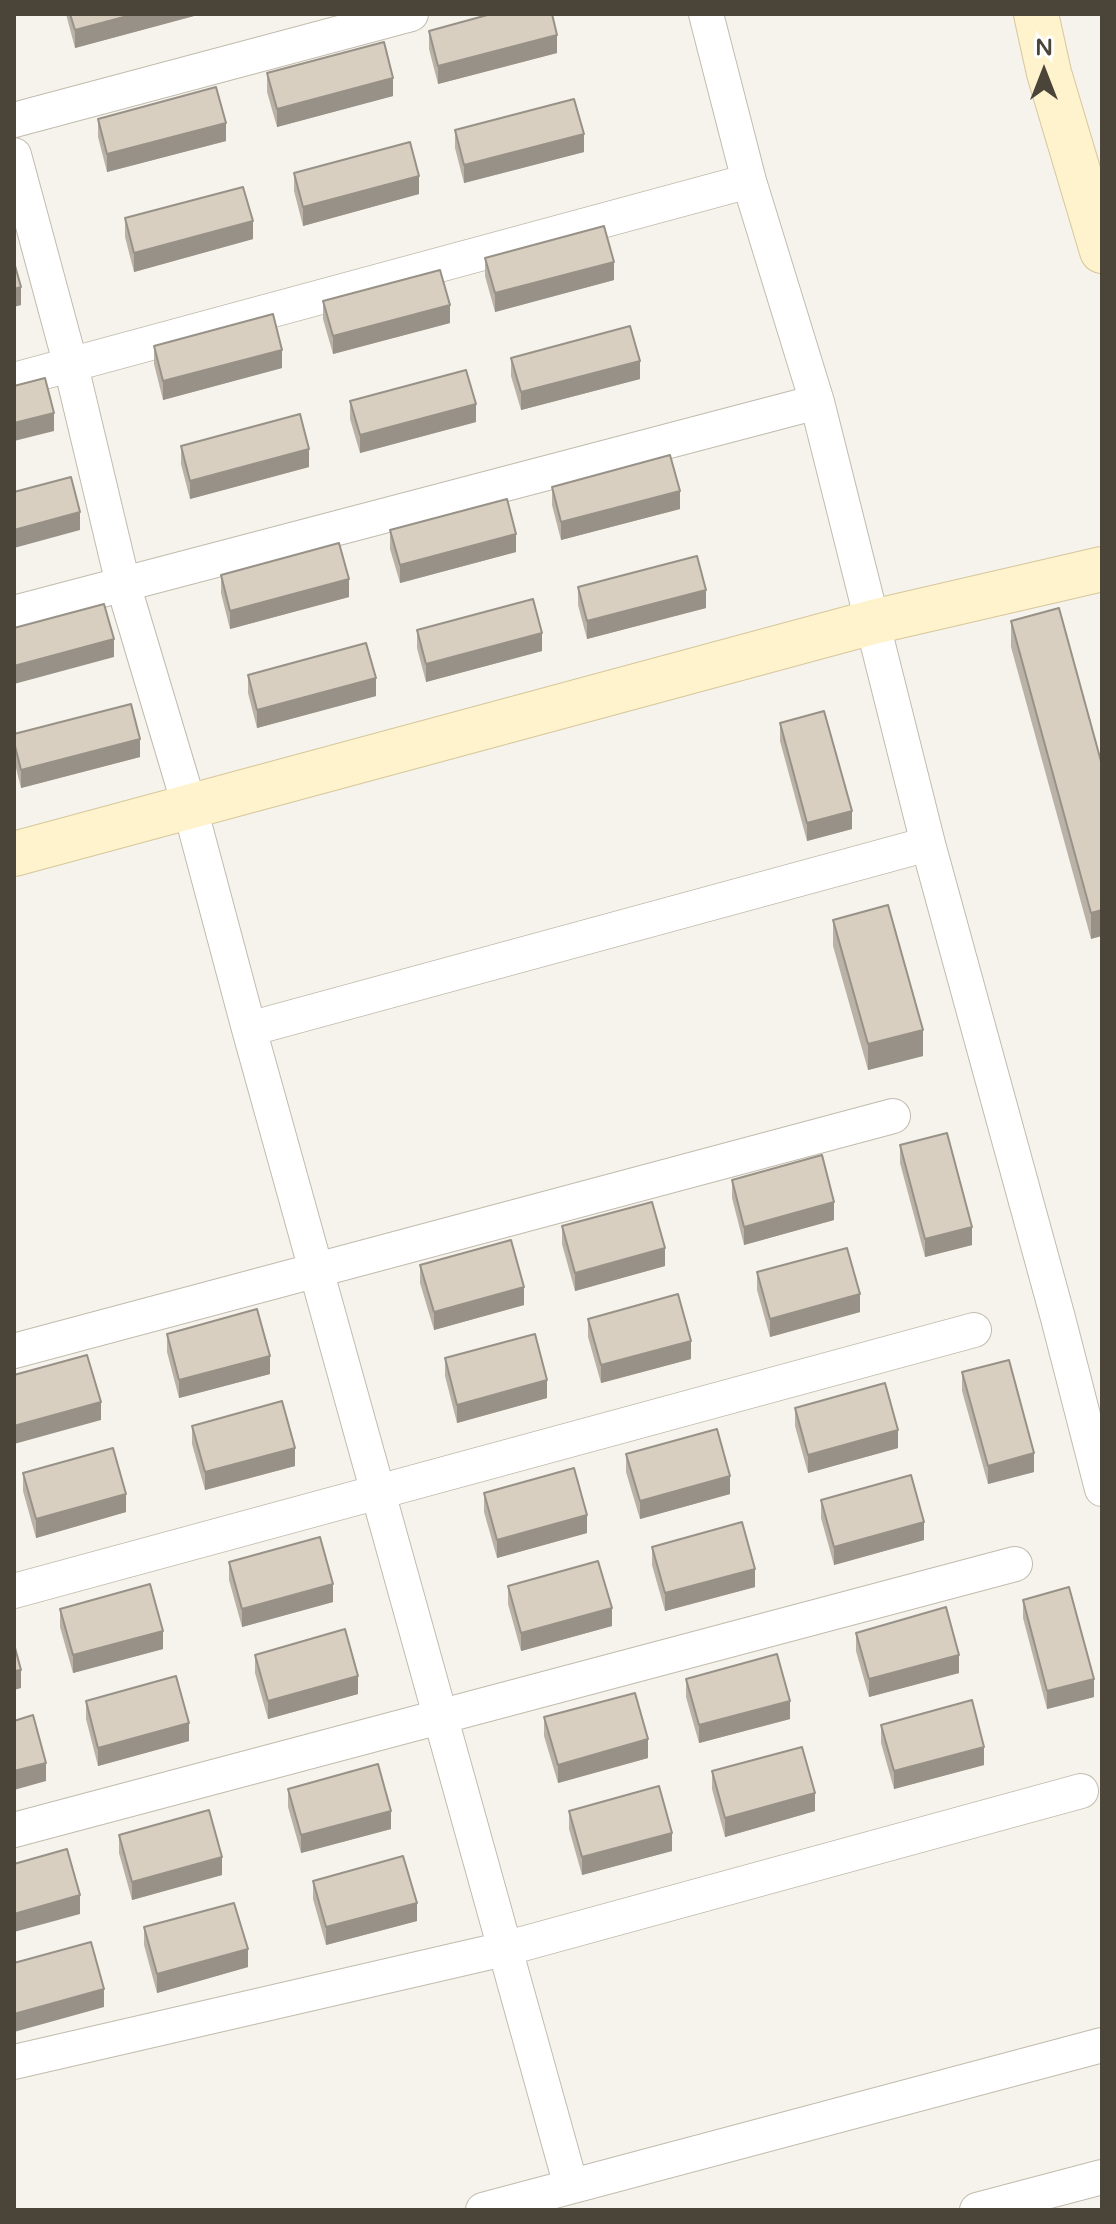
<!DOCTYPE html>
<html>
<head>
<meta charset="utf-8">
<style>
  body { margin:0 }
  #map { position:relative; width:1116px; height:2224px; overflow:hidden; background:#f6f3ec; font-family:"Varela Round",sans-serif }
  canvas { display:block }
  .frame { position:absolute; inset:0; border:16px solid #4b4439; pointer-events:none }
  .north { position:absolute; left:1004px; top:32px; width:80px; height:80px; -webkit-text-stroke:6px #fff; paint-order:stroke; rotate:0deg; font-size:22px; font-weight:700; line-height:32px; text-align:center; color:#4b4439 }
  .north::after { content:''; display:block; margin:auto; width:28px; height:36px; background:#4b4439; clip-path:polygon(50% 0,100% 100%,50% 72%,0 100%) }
</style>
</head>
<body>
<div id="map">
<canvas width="1116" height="2224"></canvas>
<div class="frame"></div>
<div class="north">N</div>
</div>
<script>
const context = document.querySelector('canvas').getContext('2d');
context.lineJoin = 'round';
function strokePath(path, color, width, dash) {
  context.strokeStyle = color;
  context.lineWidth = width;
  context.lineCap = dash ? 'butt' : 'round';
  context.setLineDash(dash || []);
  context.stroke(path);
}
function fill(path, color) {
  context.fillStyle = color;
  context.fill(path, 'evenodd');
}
const street = new Path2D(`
  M706 14 749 181 817 402 928 844 1058 1318 1102 1489
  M14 120 411 14
  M14 155 71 366 123 584 190 808 249 1029 571 2186
  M14 380 749 181
  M14 613 817 402
  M249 1029 928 844
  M14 1351 893 1116
  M14 1591 974 1330
  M14 1830 1015 1564
  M14 2062 504 1949 1081 1791
  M483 2210 1102 2045
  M977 2210 1102 2177`);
const secondary = new Path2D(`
  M1036 14 1049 73 1102 251
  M14 854 873 622 1102 569`);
strokePath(street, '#c2bbae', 36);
strokePath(secondary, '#d6c79b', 46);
strokePath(street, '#fff', 34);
strokePath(secondary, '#fff3cd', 44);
fill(new Path2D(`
  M66 14H194V16L75 48Z
  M429 31 557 53 438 84 429 49Z
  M267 73 393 96 277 127 267 92Z
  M98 119 226 141 107 172 98 137Z
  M455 130 584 152 464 183 455 148Z
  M294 173 419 194 303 226 294 191Z
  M125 218 253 239 134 272 125 237Z
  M485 258 614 280 495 312 485 276Z
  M323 301 450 323 333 354 323 319Z
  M154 346 282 368 163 400 154 364Z
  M511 358 640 379 521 410 511 376Z
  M350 401 476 422 360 453 350 419Z
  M181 446 309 467 190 499 181 464Z
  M552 487 680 509 561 540 552 505Z
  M390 530 516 552 400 583 390 549Z
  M221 575 349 597 230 629 221 593Z
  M578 587 706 608 587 639 578 605Z
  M1011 621 1102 765 1091 939 1011 647Z
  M417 630 542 651 426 682 417 648Z
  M248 675 376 696 257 728 248 693Z
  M780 723 852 829 807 841 780 741Z
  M14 734 140 757 21 788 14 760Z
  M833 920 923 1056 868 1070 833 946Z
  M900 1145 972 1245 925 1257 900 1163Z
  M732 1180 834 1220 744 1245 732 1198Z
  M562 1226 665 1266 575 1291 562 1244Z
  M420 1265 524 1305 434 1330 420 1283Z
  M757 1272 860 1312 770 1337 757 1290Z
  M588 1319 691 1359 601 1383 588 1337Z
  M167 1334 270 1374 179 1398 167 1352Z
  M445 1358 547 1398 457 1423 445 1376Z
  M962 1372 1034 1472 988 1484 962 1391Z
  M795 1408 898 1448 808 1473 795 1426Z
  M192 1426 295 1466 205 1490 192 1444Z
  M626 1454 730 1494 640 1519 626 1472Z
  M23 1473 126 1512 36 1538 23 1491Z
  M484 1493 587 1533 497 1558 484 1512Z
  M821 1500 924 1540 834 1565 821 1518Z
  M652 1547 755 1587 665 1611 652 1565Z
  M229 1562 333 1602 242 1627 229 1580Z
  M508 1586 612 1626 521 1651 508 1604Z
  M1023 1600 1094 1697 1047 1709 1023 1618Z
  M60 1609 163 1649 73 1673 60 1627Z
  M856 1633 959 1673 869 1697 856 1651Z
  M255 1655 358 1694 268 1719 255 1673Z
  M686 1679 790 1719 699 1743 686 1697Z
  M86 1701 189 1741 98 1766 86 1719Z
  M544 1717 648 1758 558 1783 544 1736Z
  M881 1725 984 1765 894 1789 881 1743Z
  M712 1771 815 1811 725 1837 712 1789Z
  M288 1789 391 1829 301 1853 288 1807Z
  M569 1811 672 1851 582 1875 569 1829Z
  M119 1835 222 1875 132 1900 119 1853Z
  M313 1881 417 1921 326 1945 313 1899Z
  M144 1927 248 1967 157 1993 144 1945Z`), '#bab2a6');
fill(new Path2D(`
  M135 14H194V16L75 48V30Z
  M557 35V53L438 84V66Z
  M393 78V96L277 127V109Z
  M226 123V141L107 172V154Z
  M584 134V152L464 183V165Z
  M419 176V194L303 226V207Z
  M253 221V239L134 272V253Z
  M614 262V280L495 312V293Z
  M21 287V305L14 307V289Z
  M450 305V323L333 354V336Z
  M282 350V368L163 400V381Z
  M640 361V379L521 410V392Z
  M476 404V422L360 453V435Z
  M54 413V431L14 441V423Z
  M309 449V467L190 499V481Z
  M680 491V509L561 540V522Z
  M80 512V530L14 548V530Z
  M516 534V552L400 583V565Z
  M349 579V597L230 629V611Z
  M706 590V608L587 639V621Z
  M542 633V651L426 682V664Z
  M114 639V657L14 684V666Z
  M376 678V696L257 728V710Z
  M140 739V757L21 788V770Z
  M852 811V829L807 841V823Z
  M1102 910V936L1091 939V913Z
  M923 1030V1056L868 1070V1044Z
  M834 1202V1220L744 1245V1227Z
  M972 1227V1245L925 1257V1239Z
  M665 1248V1266L575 1291V1273Z
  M524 1287V1305L434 1330V1312Z
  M860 1294V1312L770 1337V1319Z
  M691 1341V1359L601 1383V1365Z
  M270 1356V1374L179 1398V1380Z
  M547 1380V1398L457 1423V1405Z
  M101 1402V1420L14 1444V1426Z
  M898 1430V1448L808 1473V1455Z
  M295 1448V1466L205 1490V1472Z
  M1034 1453V1472L988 1484V1466Z
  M730 1476V1494L640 1519V1501Z
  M126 1494V1512L36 1538V1519Z
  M587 1515V1533L497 1558V1540Z
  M924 1522V1540L834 1565V1547Z
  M755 1569V1587L665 1611V1593Z
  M333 1584V1602L242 1627V1609Z
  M612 1608V1626L521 1651V1633Z
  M163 1631V1649L73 1673V1655Z
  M959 1655V1673L869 1697V1679Z
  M21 1670V1688L14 1690V1671Z
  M358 1676V1694L268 1719V1701Z
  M1094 1679V1697L1047 1709V1691Z
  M790 1701V1719L699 1743V1725Z
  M189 1723V1741L98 1766V1748Z
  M648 1739V1758L558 1783V1765Z
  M984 1747V1765L894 1789V1771Z
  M46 1763V1781L14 1790V1771Z
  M815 1793V1811L725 1837V1818Z
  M391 1811V1829L301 1853V1835Z
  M672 1833V1851L582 1875V1857Z
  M222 1857V1875L132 1900V1882Z
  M80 1895V1914L14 1932V1914Z
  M417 1903V1921L326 1945V1927Z
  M248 1949V1967L157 1993V1974Z
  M104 1989V2007L14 2032V2014Z`), '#979187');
const building = new Path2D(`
  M70 14H135L75 30Z
  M491 14H552L557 35 438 66 429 31Z
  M384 42 393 78 277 109 267 73Z
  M216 87 226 123 107 154 98 119Z
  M574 99 584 134 464 165 455 130Z
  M410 142 419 176 303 207 294 173Z
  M243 187 253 221 134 253 125 218Z
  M604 226 614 262 495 293 485 258Z
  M14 262 21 287 14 289Z
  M440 270 450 305 333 336 323 301Z
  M273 314 282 350 163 381 154 346Z
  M630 326 640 361 521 392 511 358Z
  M466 370 476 404 360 435 350 401Z
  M45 378 54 413 14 423V386Z
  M300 414 309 449 190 481 181 446Z
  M670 455 680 491 561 522 552 487Z
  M71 477 80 512 14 530V492Z
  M507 499 516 534 400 565 390 530Z
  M339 543 349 579 230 611 221 575Z
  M697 556 706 590 587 621 578 587Z
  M533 599 542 633 426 664 417 630Z
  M104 604 114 639 14 666V628Z
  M1059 608 1102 765V910L1091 913 1011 621Z
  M366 643 376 678 257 710 248 675Z
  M131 704 140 739 21 770 14 742V734Z
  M824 711 852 811 807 823 780 723Z
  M888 905 923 1030 868 1044 833 920Z
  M947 1133 972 1227 925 1239 900 1145Z
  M822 1155 834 1202 744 1227 732 1180Z
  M652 1202 665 1248 575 1273 562 1226Z
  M511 1240 524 1287 434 1312 420 1265Z
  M847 1248 860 1294 770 1319 757 1272Z
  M678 1294 691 1341 601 1365 588 1319Z
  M257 1309 270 1356 179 1380 167 1334Z
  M535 1334 547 1380 457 1405 445 1358Z
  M87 1355 101 1402 14 1426V1375Z
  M1009 1360 1034 1453 988 1466 962 1372Z
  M885 1383 898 1430 808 1455 795 1408Z
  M282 1401 295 1448 205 1472 192 1426Z
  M717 1429 730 1476 640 1501 626 1454Z
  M113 1448 126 1494 36 1519 23 1473Z
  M574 1468 587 1515 497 1540 484 1493Z
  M911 1475 924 1522 834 1547 821 1500Z
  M742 1522 755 1569 665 1593 652 1547Z
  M320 1537 333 1584 242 1609 229 1562Z
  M598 1561 612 1608 521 1633 508 1586Z
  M150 1584 163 1631 73 1655 60 1609Z
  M1069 1587 1094 1679 1047 1691 1023 1600Z
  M946 1607 959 1655 869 1679 856 1633Z
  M345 1629 358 1676 268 1701 255 1655Z
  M14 1644 21 1670 14 1671Z
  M777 1654 790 1701 699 1725 686 1679Z
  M176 1676 189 1723 98 1748 86 1701Z
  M635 1693 648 1739 558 1765 544 1717Z
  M972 1700 984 1747 894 1771 881 1725Z
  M33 1715 46 1763 14 1771V1721Z
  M802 1747 815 1793 725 1818 712 1771Z
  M378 1764 391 1811 301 1835 288 1789Z
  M659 1786 672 1833 582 1857 569 1811Z
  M209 1810 222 1857 132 1882 119 1835Z
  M67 1849 80 1895 14 1914V1864Z
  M403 1856 417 1903 326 1927 313 1881Z
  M234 1903 248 1949 157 1974 144 1927Z
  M91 1942 104 1989 14 2014V1963Z`);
fill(building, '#d8cfc1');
strokePath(building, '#979187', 2);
</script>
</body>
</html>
